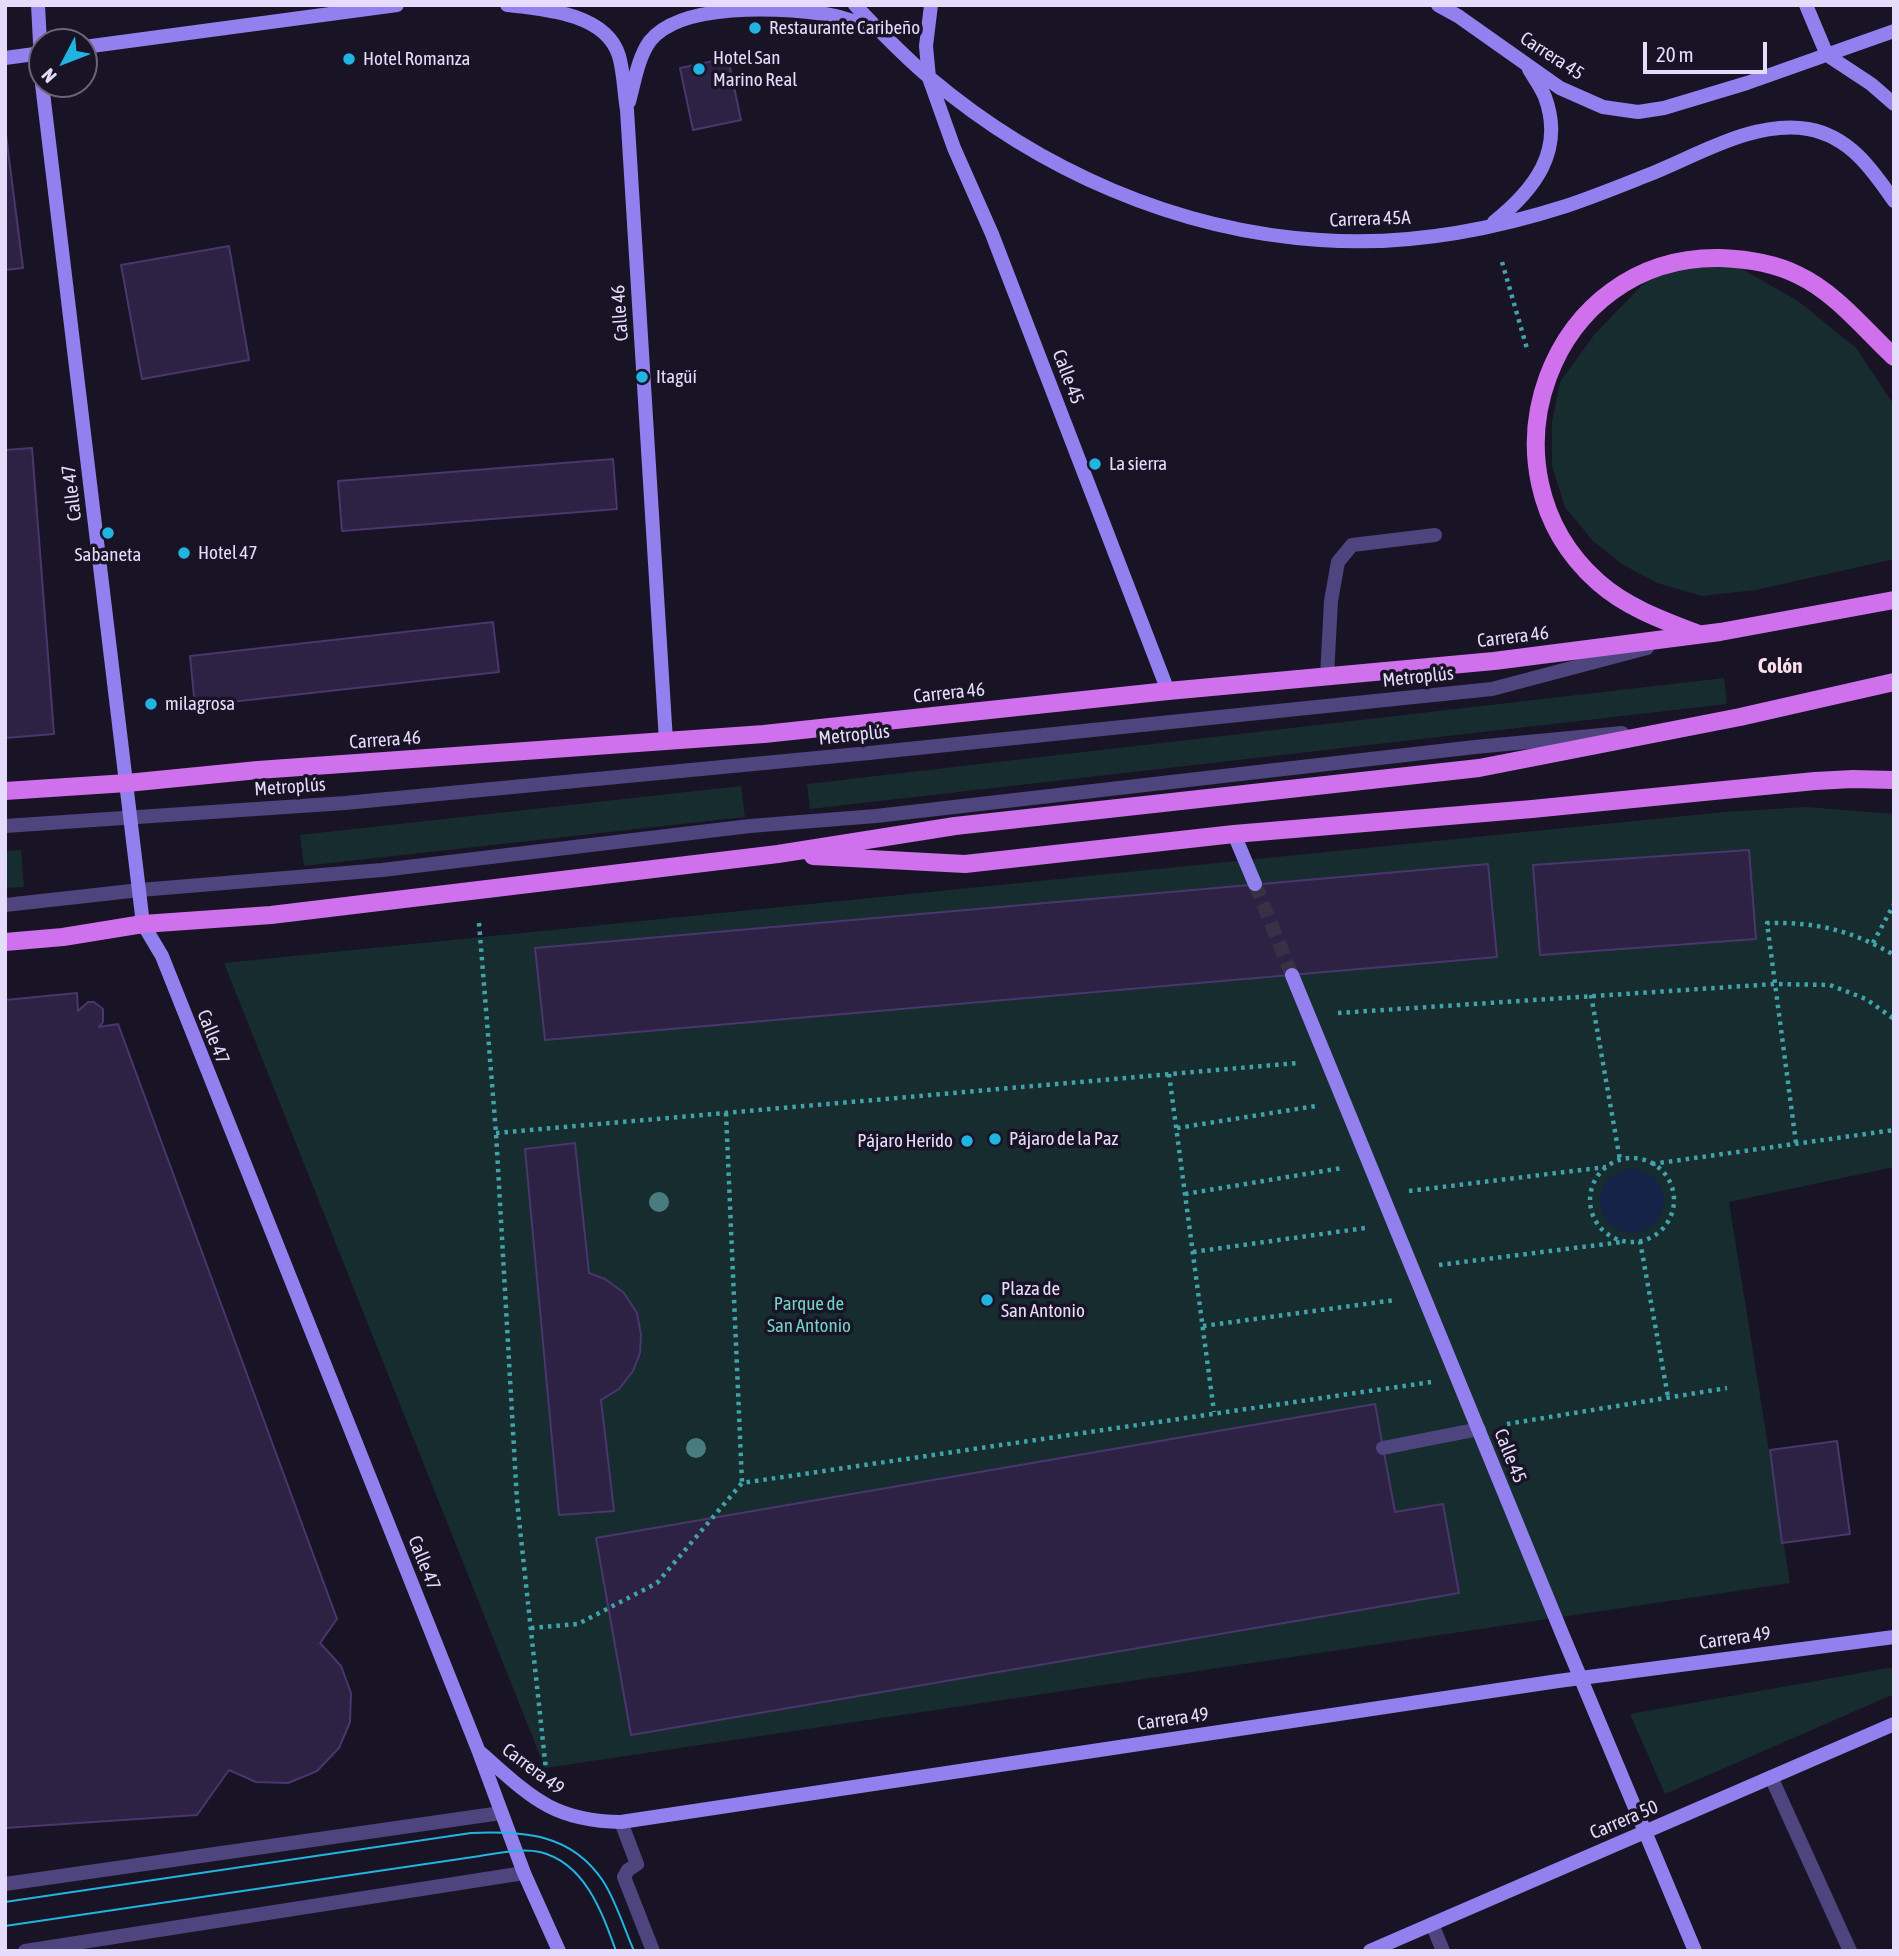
<!DOCTYPE html>
<html>
<head>
<meta charset="utf-8">
<style>
  body { margin:0 }
  #map { position:relative; width:1899px; height:1956px; overflow:hidden; background:#191326; font-family:"Asap Condensed",sans-serif }
  canvas { display:block }
  .frame { position:absolute; inset:0; border:7px solid #e4dcfa; pointer-events:none }
  .north { position:absolute; left:28px; top:28px; width:70px; height:70px; box-sizing:border-box; background:#191326; border:2px solid #6a637b; border-radius:50%; rotate:228deg; font-size:19px; font-weight:700; line-height:28px; text-align:center; color:#e4dcfa }
  .north::after { content:''; display:block; margin:auto; width:24px; height:32px; background:#21b4e1; clip-path:polygon(50% 0,100% 100%,50% 72%,0 100%) }
  .scale { position:absolute; left:1643px; top:42px; width:124px; height:32px; box-sizing:border-box; border:4px solid #e4dcfa; border-top:0; padding-left:9px; font-size:21px; line-height:24px; white-space:nowrap; color:#e4dcfa; -webkit-text-stroke:5px #191326; paint-order:stroke }
</style>
</head>
<body>
<div id="map">
<canvas width="1899" height="1956"></canvas>
<div class="frame"></div>
<div class="north">N</div>
<div class="scale">20 m</div>
</div>
<script>
const context = document.querySelector('canvas').getContext('2d');
context.lineJoin = 'round';
function fill(path, color) {
  context.fillStyle = color;
  context.fill(path, 'evenodd');
}
function strokePath(path, color, width, dash) {
  context.strokeStyle = color;
  context.lineWidth = width;
  context.lineCap = dash ? 'butt' : 'round';
  context.setLineDash(dash || []);
  context.stroke(path);
}
function label(font, color, halo, rows, align = 'center') {
  context.font = font + ' "Asap Condensed",sans-serif';
  context.lineWidth = 7;
  context.setLineDash([]);
  context.textBaseline = 'middle';
  context.strokeStyle = halo;
  context.fillStyle = color;
  for (const [text, x, y, turn = 0] of rows) {
    context.save();
    context.translate(x, y);
    context.rotate((+turn || 0) * Math.PI / 180);
    context.textAlign = isNaN(turn) ? turn : align;
    if (halo) context.strokeText(text, 0, 0);
    context.fillText(text, 0, 0);
    context.restore();
  }
}
fill(new Path2D(`
  M1710 263 1740 268 1798 301 1856 348 1894 405V559L1756 590 1702 596 1657 583 1622 564 1593 541 1565 507 1552 466V422L1560 382 1594 335 1642 285 1674 266Z
  M1724 678 1727 704 810 809 807 784Z
  M741 786 745 817 304 866 300 835Z
  M1806 807 1894 814V1167L1729 1202 1790 1583 545 1768 224 963 1724 812Z
  M21 850 24 887 5 888V851Z
  M1894 1667V1694L1665 1794 1630 1714Z`), '#172c2f');
fill(new Path2D(`
  M1600 1201a32 32 0 1 1 64 0a32 32 0 1 1-64 0Z`), '#162247');
const building = new Path2D(`
  M728 58 741 120 693 130 680 68Z
  M5 127 23 268 5 270Z
  M229 246 249 360 142 379 121 265Z
  M32 448 54 734 5 738V450Z
  M613 459 617 509 342 531 338 481Z
  M493 622 499 672 195 706 190 656Z
  M1749 850 1756 939 1540 955 1533 865Z
  M1488 864 1497 957 545 1040 535 948Z
  M77 993 78 1011 88 1002H94L103 1009V1022L99 1027 118 1024 337 1619 320 1643 341 1666 351 1693 350 1722 339 1748 317 1771 288 1783 256 1782 229 1770 197 1815 5 1828V1000Z
  M575 1143 589 1273 605 1279 624 1293 637 1313 641 1335 640 1353 633 1371 619 1389 601 1400 614 1511 559 1515 525 1149Z
  M1375 1404 1395 1512 1443 1504 1459 1593 631 1735 596 1538Z
  M1837 1441 1850 1534 1782 1543 1770 1450Z`);
fill(building, '#2d2144');
strokePath(building, '#49366d', 2);
strokePath(new Path2D(`
  M1255 884 1292 975`), '#373146', 14, [14, 7]);
strokePath(new Path2D(`
  M1502 262 1528 352
  M479 923 496 1133 517 1501 546 1770
  M1873 943 1894 904
  M1591 995 1620 1160
  M1338 1013 1775 984 1830 985 1866 999 1894 1019
  M1169 1074 1214 1412
  M726 1113 742 1483
  M1177 1128 1316 1106
  M496 1133 1297 1063
  M1796 1143 1767 923C1816 922 1851 930 1894 955
  M1590 1200a42 42 0 1 1 84 0a42 42 0 1 1-84 0Z
  M1652 1164 1894 1130
  M1409 1191 1606 1167
  M1185 1194 1342 1168
  M1640 1241 1668 1397
  M1193 1252 1365 1228
  M1439 1265 1622 1242
  M1203 1326 1395 1300
  M1507 1424 1727 1388
  M531 1628 578 1624 657 1583 742 1483 1431 1382`), '#40a3aa', 4.5, [3.5, 5]);
strokePath(new Path2D(`
  M1327 676 1331 601 1338 562 1352 545 1435 535
  M5 826 345 803 869 753 1492 689 1647 648
  M5 905 140 890 382 870 750 826 876 816 1475 747 1622 733
  M1383 1448 1479 1429
  M1771 1777 1850 1951
  M1432 1924 1443 1951`), '#4e447e', 14);
strokePath(new Path2D(`
  M621 1822 637 1864 628 1870 624 1877 653 1951
  M5 1884 501 1813
  M25 1951 524 1873`), '#4e447e', 14);
strokePath(new Path2D(`
  M38 5 42 81
  M507 5C543 9 606 13 619 56 624 73 624 93 627 110L666 741
  M855 5C879 30 903 56 930 78 1039 170 1177 231 1320 240 1402 246 1488 231 1566 206 1596 196 1625 184 1653 173 1700 154 1755 120 1808 129 1849 136 1872 169 1894 201
  M931 5 926 46 929 78 954 148 992 234 1168 691
  M1438 5 1458 16 1560 88 1603 107 1638 112 1664 108 1747 83 1894 31
  M1806 5 1827 55 1871 84 1894 104
  M84 47 397 5
  M5 58 42 53
  M42 84 143 924 162 956 479 1752 524 1873 559 1951
  M629 102C634 84 638 57 650 41 681 2 779 8 825 14 843 17 860 23 877 29
  M1494 222C1534 190 1565 151 1545 97 1541 87 1534 78 1529 69
  M1234 834 1255 884
  M1292 975 1563 1636 1695 1951
  M481 1753C530 1796 552 1821 621 1822L1558 1681 1894 1637
  M1370 1951 1894 1724`), '#9180ee', 14);
strokePath(new Path2D(`
  M1696 633C1662 620 1626 607 1598 582 1472 470 1550 254 1721 258 1747 259 1774 263 1798 275 1836 293 1864 329 1894 357
  M5 791 127 783 258 770 764 734 1168 691 1494 661 1720 632 1894 600
  M813 856 965 864 1234 834 1532 809 1815 781 1853 779 1894 780
  M5 942 63 937 143 924 271 915 778 854 955 826 1479 768 1740 717 1894 682`), '#cf71ec', 18);
strokePath(new Path2D(`
  M5 1902 471 1833C523 1831 571 1833 603 1881 616 1901 624 1928 634 1951
  M5 1926 480 1856C499 1853 521 1848 540 1852 585 1863 602 1912 616 1951`), '#21b4e1', 2);
context.fillStyle = '#497c7e';
for (const [x, y] of [
  [659,1202],
  [696,1448]
]) {
  context.beginPath();
  context.arc(x, y, 10, 0, 2 * Math.PI);
  context.fill();
}
for (const [x, y, r, color] of [
  [755,28,7,"#21b4e1"],
  [349,59,7,"#21b4e1"],
  [699,69,7,"#21b4e1"],
  [642,377,7,"#21b4e1"],
  [1095,464,7,"#21b4e1"],
  [108,533,7,"#21b4e1"],
  [184,553,7,"#21b4e1"],
  [151,704,7,"#21b4e1"],
  [995,1139,7,"#21b4e1"],
  [967,1141,7,"#21b4e1"],
  [987,1300,7,"#21b4e1"]
]) {
  const dot = new Path2D();
  dot.arc(x, y, r, 0, 2 * Math.PI);
  context.fillStyle = color;
  context.fill(dot);
  strokePath(dot, '#191326', 2.5);
}
label('19px', '#e4dcfa', '#191326', [
  ["Restaurante Caribeño",769,28],
  ["Hotel San",713,58],
  ["Marino Real",713,80],
  ["Hotel Romanza",363,59],
  ["Itagüí",656,377],
  ["La sierra",1109,464],
  ["Hotel 47",198,553],
  ["Sabaneta",108,555,"center"],
  ["milagrosa",165,704],
  ["Pájaro de la Paz",1009,1139],
  ["Pájaro Herido",953,1141,"right"],
  ["Plaza de",1001,1289],
  ["San Antonio",1001,1311]
], 'left');
label('19px', '#e4dcfa', '#191326', [
  ["Carrera 45",1552,56,33],
  ["Carrera 45A",1370,219,-2],
  ["Calle 46",620,313,-94],
  ["Calle 45",1068,377,69],
  ["Calle 47",72,493,-97],
  ["Carrera 46",1513,637,-7],
  ["Metroplús",1418,677,-6],
  ["Carrera 46",949,693,-6],
  ["Metroplús",854,735,-6],
  ["Carrera 46",385,740,-4],
  ["Metroplús",290,787,-4],
  ["Calle 47",213,1037,68],
  ["Calle 45",1510,1456,68],
  ["Calle 47",424,1563,68],
  ["Carrera 49",1735,1638,-8],
  ["Carrera 49",1173,1719,-8],
  ["Carrera 49",533,1769,37],
  ["Carrera 50",1624,1820,-23]
]);
label('19px', '#71d2c6', '#191326', [
  ["Parque de",809,1304],
  ["San Antonio",809,1326]
]);
label('bold 21px', '#fbdeec', '#191326', [
  ["Colón",1780,666]
]);
</script>
</body>
</html>
